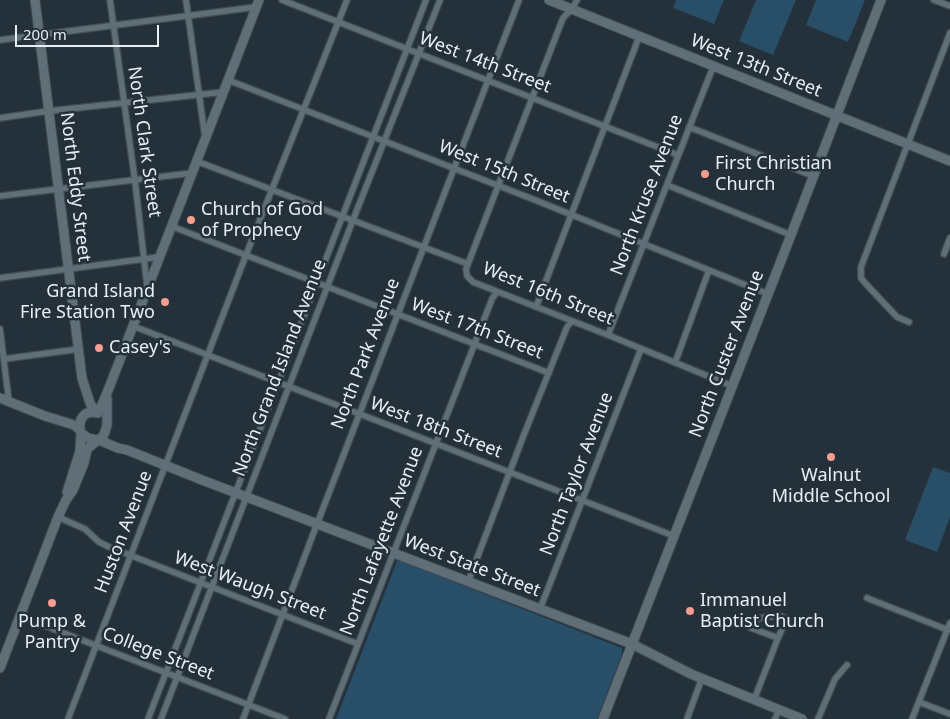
<!DOCTYPE html>
<html>
<head>
<meta charset="utf-8">
<style>
  body { margin:0 }
  #map { position:relative; width:950px; height:719px; overflow:hidden; background:#24313a; font-family:"Noto Sans",sans-serif }
  canvas { display:block }
  .scale { position:absolute; left:15px; top:25px; width:144px; height:22px; box-sizing:border-box; border:2px solid #e7eff5; border-top:0; padding-left:6px; font-size:15px; line-height:18px; white-space:nowrap; color:#e7eff5; -webkit-text-stroke:4px #24313a; paint-order:stroke }
</style>
</head>
<body>
<div id="map">
<canvas width="950" height="719"></canvas>
<div class="scale">200 m</div>
</div>
<script>
const context = document.querySelector('canvas').getContext('2d');
context.lineJoin = 'round';
function fill(path, color) {
  context.fillStyle = color;
  context.fill(path, 'evenodd');
}
function strokePath(path, color, width, dash) {
  context.strokeStyle = color;
  context.lineWidth = width;
  context.lineCap = dash ? 'butt' : 'round';
  context.setLineDash(dash || []);
  context.stroke(path);
}
function label(font, color, halo, rows, align = 'center') {
  context.font = font + ' "Noto Sans",sans-serif';
  context.lineWidth = 5;
  context.setLineDash([]);
  context.textBaseline = 'middle';
  context.strokeStyle = halo;
  context.fillStyle = color;
  for (const [text, x, y, turn = 0] of rows) {
    context.save();
    context.translate(x, y);
    context.rotate((+turn || 0) * Math.PI / 180);
    context.textAlign = isNaN(turn) ? turn : align;
    if (halo) context.strokeText(text, 0, 0);
    context.fillText(text, 0, 0);
    context.restore();
  }
}
fill(new Path2D(`
  M676 0H724L714 24 673 8Z
  M756 0H796L773 55 739 41Z
  M816 0H865L848 42 806 25Z
  M933 467 950 473V517L937 552 905 540Z
  M398 560 622 648V654L597 719H336L397 561Z`), '#294e67');
const street = new Path2D(`
  M110 0 135 181 147 285
  M186 0 205 137
  M282 0 678 155
  M577 0 572 9 563 18 466 269 467 276 473 282 608 335 732 386
  M934 0 950 6
  M0 40 256 7
  M228 80 535 200 768 294
  M0 118 49 111 224 92
  M689 127 813 176
  M196 161 468 264
  M667 185 791 235
  M0 196 192 173
  M171 226 549 373
  M944 254 950 238
  M0 278 159 257
  M536 307 639 37
  M909 322 897 317 866 284 861 278V267L950 33
  M133 326 674 536
  M0 329 9 402
  M608 335 713 67
  M4 359 79 349
  M675 363 709 270
  M58 517 85 529 99 542 109 547 358 644
  M468 582 523 437 567 327 572 321
  M867 598 948 630
  M540 609 641 349
  M20 616 285 719
  M775 616H781L785 618 784 625 778 638 751 628 749 625C754 617 767 617 775 616Z
  M754 700 778 638
  M919 702 950 714
  M68 719 246 255 347 0
  M148 719 426 0
  M161 719 353 220 440 0
  M243 719 317 524 519 0
  M329 719 492 299 497 292
  M687 719 702 678
  M775 719 779 710
  M818 719 835 679 847 665
  M912 719 950 623`);
const secondary = new Path2D(`
  M35 0 82 378 90 403 95 412
  M549 0 950 161
  M0 398 45 416 74 425 80 430
  M97 412 101 407 109 388 259 0
  M97 440 88 438 81 433C77 420 84 409 98 413
  M99 440 118 448 127 450 202 480 632 644 691 674 802 719
  M67 492 80 451 81 433
  M0 668 58 517 66 500 73 490 84 463 87 449 103 436 105 432 107 425V398
  M603 719 791 235 881 0`);
strokePath(street, '#414c54', 8);
strokePath(secondary, '#414c54', 11);
strokePath(street, '#606e78', 5.5);
strokePath(secondary, '#606e78', 9);
for (const [x, y, r, color] of [
  [705,174,5,"#f59d8e"],
  [191,220,5,"#f59d8e"],
  [165,302,5,"#f59d8e"],
  [99,348,5,"#f59d8e"],
  [831,457,5,"#f59d8e"],
  [52,603,5,"#f59d8e"],
  [690,611,5,"#f59d8e"]
]) {
  const dot = new Path2D();
  dot.arc(x, y, r, 0, 2 * Math.PI);
  context.fillStyle = color;
  context.fill(dot);
  strokePath(dot, '#24313a', 2);
}
label('18px', '#e7eff5', '#24313a', [
  ["West 14th Street",485,63,21],
  ["West 13th Street",756,66,22],
  ["North Clark Street",144,142,82],
  ["West 15th Street",504,172,22],
  ["North Eddy Street",75,187,83],
  ["North Kruse Avenue",647,195,-69],
  ["West 16th Street",548,294,22],
  ["West 17th Street",477,329,21],
  ["North Park Avenue",366,354,-69],
  ["North Custer Avenue",727,354,-69],
  ["North Grand Island Avenue",280,368,-69],
  ["West 18th Street",436,428,21],
  ["North Taylor Avenue",577,474,-69],
  ["Huston Avenue",124,532,-69],
  ["North Lafayette Avenue",382,541,-69],
  ["West State Street",472,566,21],
  ["West Waugh Street",250,586,21],
  ["College Street",158,654,21]
]);
label('18px', '#e7eff5', '#24313a', [
  ["First Christian",715,164],
  ["Church",715,185],
  ["Church of God",201,210],
  ["of Prophecy",201,231],
  ["Grand Island",155,292,"right"],
  ["Fire Station Two",155,313,"right"],
  ["Casey's",109,348],
  ["Walnut",831,476,"center"],
  ["Middle School",831,497,"center"],
  ["Immanuel",700,601],
  ["Baptist Church",700,622],
  ["Pump &",52,622,"center"],
  ["Pantry",52,643,"center"]
], 'left');
</script>
</body>
</html>
